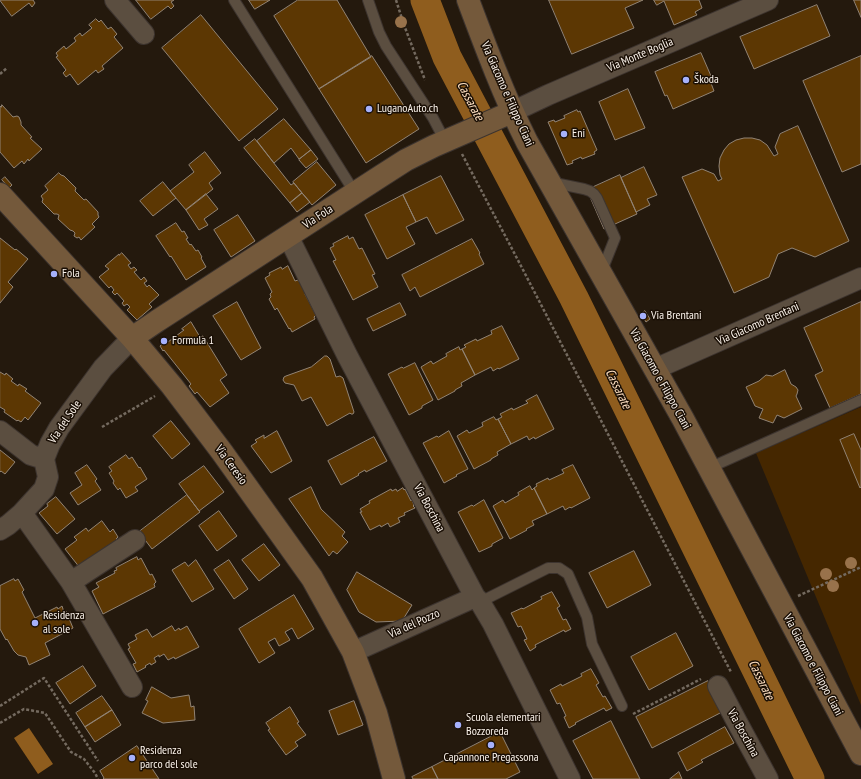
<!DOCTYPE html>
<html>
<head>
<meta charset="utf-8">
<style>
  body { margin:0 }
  canvas { display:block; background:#24190d }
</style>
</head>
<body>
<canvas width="861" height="779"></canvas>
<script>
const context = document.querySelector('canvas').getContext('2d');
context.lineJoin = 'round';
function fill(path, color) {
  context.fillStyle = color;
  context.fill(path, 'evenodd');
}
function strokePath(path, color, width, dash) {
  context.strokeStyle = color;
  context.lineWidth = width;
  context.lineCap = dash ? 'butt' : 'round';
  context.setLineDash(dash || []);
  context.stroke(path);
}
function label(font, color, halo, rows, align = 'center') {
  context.font = font + ' "PT Sans Narrow",sans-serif';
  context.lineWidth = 3;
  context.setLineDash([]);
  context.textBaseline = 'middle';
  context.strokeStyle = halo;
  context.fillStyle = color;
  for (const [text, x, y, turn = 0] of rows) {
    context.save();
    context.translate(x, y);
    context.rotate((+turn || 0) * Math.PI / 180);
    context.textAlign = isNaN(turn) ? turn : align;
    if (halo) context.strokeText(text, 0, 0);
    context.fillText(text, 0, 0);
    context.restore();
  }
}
fill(new Path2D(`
  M861 407V705L756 453Z`), '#452700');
fill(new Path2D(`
  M29 728 53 764 38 774 14 738Z`), '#8f5d1e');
strokePath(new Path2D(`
  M425 0 447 57 574 298 810 779`), '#8f5d1e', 29);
const building = new Path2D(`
  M0 0H33L35 3 32 7 29 3 12 16Z
  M136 0H174L171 2 174 6 171 9 168 6 151 19Z
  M249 0H270L255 9Z
  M298 0H337L371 57 319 89 274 16Z
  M549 0H643L625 8 634 28 572 54Z
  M654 0H699L702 8 695 12 697 15 674 25 664 1 657 5Z
  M854 0H861V17Z
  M817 5 830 36 754 69 740 37Z
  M201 15 278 109 239 141 162 48Z
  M96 19 99 22 101 20 108 29 111 27 117 34 114 37 123 48 102 66 104 69 98 73 96 70 78 85 70 74 66 77 63 73 66 70 56 57 58 56 56 53 64 46 66 49 76 41 74 38 80 33 82 36 92 28 89 25Z
  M701 53 711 76 709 78 714 91 673 109 667 95 665 96 655 72Z
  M372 56 419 129 366 163 319 89Z
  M861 56V164L842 172 803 81Z
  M628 89 645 128 615 140 599 102Z
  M2 105 13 117 17 116 19 117 21 122V125L32 137 30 138 42 149 29 161 28 159 24 164 22 161 14 168 0 152V106L1 107Z
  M577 110 578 112 580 111 597 150 594 152 595 154 582 159 581 157 572 161 573 163 567 165 548 122 554 120 555 122 565 118 564 116Z
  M284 119 311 150 299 159 291 148 274 163 257 141Z
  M798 126 849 241 815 257 792 248 778 254 769 277 734 293 682 177 702 169 714 174 718 181 722 179 720 175 719 166 720 158 724 150 729 144 736 140 744 138H752L760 140 767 145 774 156 778 154 775 147 780 134Z
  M255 139 291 185 294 183 302 193 290 203 244 148Z
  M311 150 318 159 306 168 299 160Z
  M205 152 221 173 209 183 213 189 186 210 170 191 194 172 189 165Z
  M317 162 336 185 312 205 293 182Z
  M644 167 657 195 647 199 650 205 636 212 621 178Z
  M59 173 61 175 64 176 76 188 75 191 84 200 86 199 98 212V215L99 217 92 224 95 227 81 240 79 237 77 238 74 236 75 233 73 231 70 230 58 219 59 215 57 214H54L42 202 43 199 41 196 48 190 45 186Z
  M620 175 637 214 604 229 587 190Z
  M441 176 464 220 436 234 427 217 416 222 403 195Z
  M5 177 12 185 9 188 2 180Z
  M163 182 176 198 153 216 140 201Z
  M302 193 310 202 297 212 290 203Z
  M206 194 218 209 204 219 208 225 199 230 186 210Z
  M403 195 416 222 406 227 415 244 387 259 365 215Z
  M238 215 255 241 231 257 214 230Z
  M176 223 182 232 184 231 188 238 186 239 190 245 191 244 196 251 198 250 202 257 201 258 206 267 186 280 171 256 170 257 156 236Z
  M348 236 349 239 353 237 359 249 362 248 375 274 372 275 378 287 353 300 333 261 336 260 330 248 334 246 333 244Z
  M0 238 15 250 16 249 28 259 8 282 13 287 0 303Z
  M472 239 480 253 479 254 484 264 420 297 415 287 410 291 402 275Z
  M122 253 131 263 128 265 131 269 134 267 137 270 134 272 141 280 144 277 147 281 144 283 147 287 149 285 159 295 149 304 152 307 137 320 127 310 130 307 127 304 124 306 122 303 124 301 117 293 115 295 112 292 114 290 111 286 109 288 99 277 109 269 105 266 119 254V255Z
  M288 266 295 281 298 280 300 283 302 282 307 292 305 294 316 315 314 317 315 319 292 332 290 328 289 329 277 308 275 310 269 299 271 297 270 294 272 292 265 278 270 275 269 273 281 267 282 269Z
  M237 302 261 348 241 360 213 316Z
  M861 302V394L830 408 815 375 823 371 804 328Z
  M400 303 406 315 373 331 367 319Z
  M645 311 650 319 646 322 641 314Z
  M191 322 200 337 203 336 227 375 220 380 229 393 210 407 197 392 195 394 189 386 191 384 164 350 163 351 160 346 167 340 168 342 184 330 182 329Z
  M502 326 519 359 499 369 498 368 493 371 491 367 475 375 462 349 466 347 464 345 476 339 477 341 492 334 491 331Z
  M459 347 460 350 462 349 475 375 461 383 462 386 455 390V391L438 400 421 367 431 361 433 364 447 356 446 354Z
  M325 356H327L330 359 336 377 340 376 343 378 354 412 353 414H351L350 413 327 426 311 397 302 401 294 385 285 383 283 380 284 377 286 376 311 367Z
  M415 363 433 400 422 406V408L409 415 388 374 402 367 403 368Z
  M785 370 791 384 796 387 798 390 797 394 796 396 802 409 784 418 777 415 773 423 759 418 763 409 755 406 746 387 759 381 766 375 772 376Z
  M0 372 5 375 6 373 13 379 11 381 18 386 19 384 27 389 25 391 41 403 28 420 25 417 21 422 18 420 17 421 4 412 5 410 0 407Z
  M537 395 554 429 535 439 534 437 529 440 527 436 511 444 498 419 502 417 500 414 512 408 513 410 528 403 526 401Z
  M494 417 496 420 498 419 511 444 497 452 498 455 491 459V460L474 469 457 436 467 430 469 433 483 426 482 423Z
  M171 421 190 444 172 459 153 436Z
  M277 431 292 461 271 473 251 446 257 442 255 440 264 435V438Z
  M449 431 468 469 456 475 457 476 444 483 423 443 437 436 438 437Z
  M854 434 861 450V487L860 488 840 440Z
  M374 437 387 461 366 472 365 470 358 474 359 475 341 485 328 461Z
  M0 450 15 462 5 474 1 471 0 472Z
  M126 455 129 459 132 457 139 468 140 467 147 479 135 487 138 491 126 498 120 488 118 490 113 483 114 481 109 473 112 471 109 467Z
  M87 465 97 479 95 481 101 490 78 505 70 493 82 485 75 473Z
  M573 465 590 498 571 508 570 507 565 510 563 506 547 514 534 488 537 486 536 484 548 478 549 480 564 473 562 470Z
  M204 466 224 492 199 511 179 484Z
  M530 486 532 490 534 488 547 514 532 521 534 525 526 529 527 530 510 539 493 506 503 500 505 503 519 495 518 493Z
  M311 487 321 509 345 532 342 536 348 542 337 554 333 551 329 556 289 499Z
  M403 488 404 490 405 489 411 501 412 500 414 505 413 506 415 508 404 513 405 515 398 518 400 522 390 527 388 523 381 527 380 525 370 530 360 512H362L360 509 370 503 369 501 391 489 392 491 396 489 397 491Z
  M187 495 200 512 152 549 139 532Z
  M56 497 75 519 57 534 39 513 48 506 47 504Z
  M484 500 503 538 492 544V546L479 552 458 512 472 505 473 506Z
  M219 511 237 536 217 551 199 526Z
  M102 521 110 532 113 529 118 537 116 539 117 540 80 568 65 549 77 540 74 537 86 528 88 531Z
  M264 544 280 565 259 581 242 560Z
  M634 551 651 585 607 608 589 573Z
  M137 557 138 560 141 558 150 575 152 574 156 582 154 584 155 587 103 614 92 591 99 587 96 583 115 573 114 571 117 570 116 568Z
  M196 560 214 589 192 602 172 570 185 562 188 566Z
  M229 560 248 589 234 599 214 570Z
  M357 572 412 605 402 621 376 622 359 612 347 590Z
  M14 579 15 581 18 579 24 590 22 592 35 618 57 607 58 609 62 606 64 612 66 611 73 628 45 643 50 655 29 665 26 657 18 655 14 651 7 639 6 640 0 629V586Z
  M552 592 560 606 557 608 563 620 566 619 571 629 565 632 564 630 535 645 536 647 530 651 524 640 527 639 521 626 518 627 511 613 522 608 523 609 542 599 541 597Z
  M294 595 314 629 298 639 292 628 285 632 290 640 279 646 275 638 268 642 275 653 259 663 239 629Z
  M172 626 175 631 179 628 180 630 187 626 199 647 175 659 174 657 168 660 164 654 159 657V655L154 658 156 662 151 665 150 663 145 666 146 667 137 672 133 664 136 663 128 649 130 648 128 644 137 639 135 635 147 629 152 637Z
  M676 633 693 666 649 690 631 657Z
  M83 666 96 686 70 704 56 683Z
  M591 669 599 683 596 685 603 697 605 696 612 708 606 711 604 708 575 723 576 724 569 728 564 717 566 716 560 703 557 704 550 690 561 684 562 686 582 676 581 674Z
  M708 681 724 711 652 748 636 717Z
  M152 687 171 698 189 695 191 707 194 706 195 720 163 723 142 713 148 701 146 700Z
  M102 696 112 710 85 727 76 713Z
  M354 701 363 725 338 735 329 711Z
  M290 707 299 722 297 723 306 735 295 742 298 746 286 755 268 730 270 729 266 723Z
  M112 710 121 725 95 742 85 727Z
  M611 721 640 779H593L573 741Z
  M725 727 734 743 701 760 703 762 687 771 678 753Z
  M500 732 520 772 506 779H438L432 767Z
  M137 746 159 779H103L104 778 100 771Z
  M432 767 438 779H413L412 777Z
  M679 772 682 779H670Z`);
fill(building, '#5c3703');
strokePath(building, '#918374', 1);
const lane = new Path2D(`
  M234 0 355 193
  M368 0 379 32 386 46 433 118 445 141
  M550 182 584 189 590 191 594 194 597 198 615 238 601 273
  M709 468 861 400
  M480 602 548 568H559L568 574 587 617 592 644 622 706`);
const street = new Path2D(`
  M115 0 144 34
  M512 112 548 95 768 0
  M288 236 347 355 475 597 480 602 493 624 570 779
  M655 369 861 278
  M0 431 31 455 44 459
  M22 513 71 582 132 687
  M0 530 8 525 22 513 44 489 48 477 44 459 50 444 59 428 103 368 132 338
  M71 582 135 540
  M353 652 475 597
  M718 686 737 722 768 779`);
const secondary = new Path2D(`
  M468 0C486 48 504 96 527 142L683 419 861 754
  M0 194 132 338 172 386 222 452 312 578 353 652 376 713 394 779
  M132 338 157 321 381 176 406 160 434 146 512 112`);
strokePath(lane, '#3d342f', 12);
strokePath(street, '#3d342f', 22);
strokePath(secondary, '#3d342f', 24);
strokePath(new Path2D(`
  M396 0 404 25 425 80
  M0 74 7 68
  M462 154 520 264 731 672
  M102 427 155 396
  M798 596 861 567
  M0 706 44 678 98 761
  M633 714 701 679
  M0 723 24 709 45 713 71 752 84 759 95 773 98 779`), '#746a5f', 2.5, [3, 2]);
strokePath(lane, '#5b4e40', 10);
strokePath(street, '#5b4e40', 20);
strokePath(secondary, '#74593b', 22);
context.fillStyle = '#98724b';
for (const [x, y] of [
  [401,22],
  [851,563],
  [826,574],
  [833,586]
]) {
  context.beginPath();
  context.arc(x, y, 6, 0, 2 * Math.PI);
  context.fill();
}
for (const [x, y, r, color] of [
  [686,80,4,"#a6b1fc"],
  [369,109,4,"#a6b1fc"],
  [564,134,4,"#a6b1fc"],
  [54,274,4,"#a6b1fc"],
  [643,316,4,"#a6b1fc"],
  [164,341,4,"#a6b1fc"],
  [35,623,4,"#a6b1fc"],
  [458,725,4,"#a6b1fc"],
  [491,745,4,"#a6b1fc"],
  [132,758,4,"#a6b1fc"]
]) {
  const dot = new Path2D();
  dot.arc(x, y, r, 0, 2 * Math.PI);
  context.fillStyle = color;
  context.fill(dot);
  strokePath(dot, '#1a0f05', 1.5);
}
label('12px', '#fbf3eb', '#1a0f05', [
  ["Via Monte Boglia",640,55,-23],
  ["Via Giacomo e Filippo Ciani",507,94,66],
  ["Via Fola",318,217,-33],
  ["Via Giacomo Brentani",758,324,-24],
  ["Via Giacomo e Filippo Ciani",660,379,61],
  ["Via del Sole",65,422,-56],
  ["Via Ceresio",231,465,54],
  ["Via Boschina",429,508,62],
  ["Via del Pozzo",414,624,-24],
  ["Via Giacomo e Filippo Ciani",813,665,62],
  ["Via Boschina",743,733,61]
]);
label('12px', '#fbf3eb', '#1a0f05', [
  ["Škoda",694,80],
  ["LuganoAuto.ch",377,109],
  ["Eni",572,134],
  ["Fola",62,274],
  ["Via Brentani",651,316],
  ["Formula 1",172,341],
  ["Residenza",43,616],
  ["al sole",43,630],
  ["Scuola elementari",466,718],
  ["Bozzoreda",466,732],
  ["Residenza",140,751],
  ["parco del sole",140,765],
  ["Capannone Pregassona",491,758,"center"]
], 'left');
label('italic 13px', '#fcdec0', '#1a0f05', [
  ["Cassarate",470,101,62],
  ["Cassarate",618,389,64],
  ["Cassarate",761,680,64]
]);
</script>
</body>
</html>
